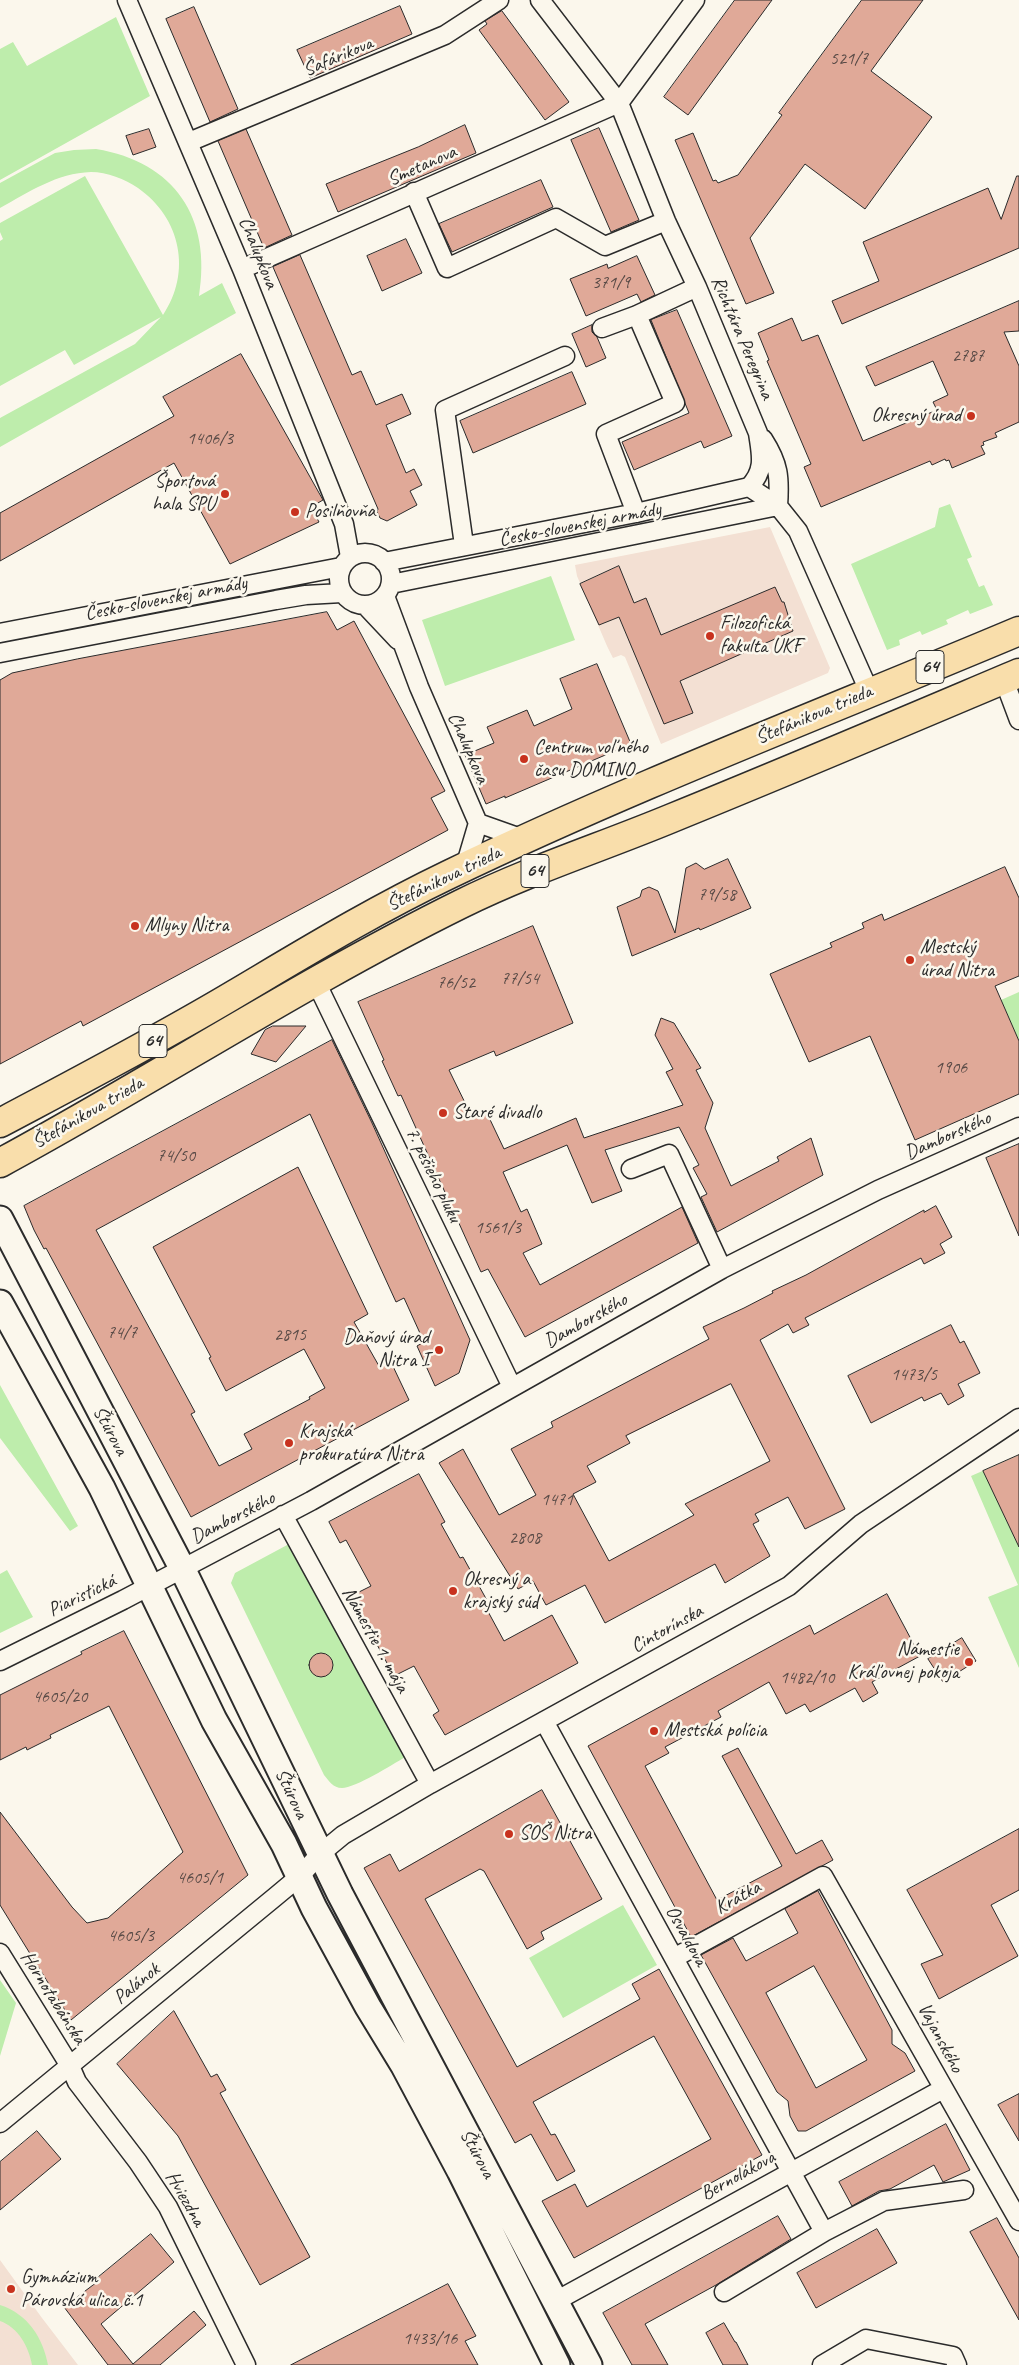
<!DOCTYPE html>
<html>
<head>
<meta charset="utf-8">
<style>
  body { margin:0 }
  canvas { display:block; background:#fbf7ec }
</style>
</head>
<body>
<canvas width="1019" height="2365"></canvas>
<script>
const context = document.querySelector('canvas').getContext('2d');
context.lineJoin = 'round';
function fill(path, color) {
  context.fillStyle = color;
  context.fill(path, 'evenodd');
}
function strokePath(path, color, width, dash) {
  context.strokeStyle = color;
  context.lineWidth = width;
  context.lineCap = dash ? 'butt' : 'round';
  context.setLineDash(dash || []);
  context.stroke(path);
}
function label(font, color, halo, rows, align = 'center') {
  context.font = font + ' Caveat,sans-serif';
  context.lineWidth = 5;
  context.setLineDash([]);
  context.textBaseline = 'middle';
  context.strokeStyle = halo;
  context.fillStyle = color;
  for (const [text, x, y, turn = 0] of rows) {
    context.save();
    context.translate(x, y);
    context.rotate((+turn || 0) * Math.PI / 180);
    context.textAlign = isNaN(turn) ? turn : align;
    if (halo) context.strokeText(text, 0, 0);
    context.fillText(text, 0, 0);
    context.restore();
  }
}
fill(new Path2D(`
  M770 527 830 668 828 673 661 744 625 657 621 655 613 658 607 646 577 576 575 565Z
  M0 2260 42 2318 78 2365H0Z`), '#f3e0d3');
fill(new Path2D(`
  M116 17 150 96 0 180V49L13 42 27 66Z
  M96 149C175 162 212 218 199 296L222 283 236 313 0 447V418L135 344 161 317 74 365 65 350 0 386V241L3 239 0 232V223L85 176 163 315C192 272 181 218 138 188 125 179 107 172 91 172 57 173 29 192 0 208V183L55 153 74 150Z
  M950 504 972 557 967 559 979 587 984 585 993 605 970 614 968 610 946 620 948 624 922 635 920 631 899 640 900 645 887 650 851 564 935 527 939 508Z
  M551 576 575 640 445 686 422 620Z
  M1019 992V1041L1001 1000Z
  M0 1385 78 1526 70 1531 0 1438Z
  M1019 1455V1668L988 1597 1018 1585 971 1476Z
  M289 1544 405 1757C392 1765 355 1788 342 1788 333 1788 329 1781 324 1775L231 1583 235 1573Z
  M7 1570 33 1617 0 1633V1574Z
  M623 1905 657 1965 563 2018 529 1958Z
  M0 1980 16 2003 0 2056Z
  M0 2305C28 2314 43 2338 48 2365H32C29 2347 18 2327 0 2321Z`), '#beedac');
const building = new Path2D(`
  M735 0H772L688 115 664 97Z
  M862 0H923L871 71 932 117 865 209 805 164 750 238 774 293 746 304 675 140 693 133 713 181 716 180 718 183 738 175 782 115 779 113Z
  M400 6 412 34 310 78 297 50Z
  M194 7 238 109 210 122 166 19Z
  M502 11 569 102 545 120 479 30 487 24 485 21Z
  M465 125 476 153 338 212 326 184 418 147Z
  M599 128 639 220 611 232 571 140Z
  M149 129 156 147 133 155 126 136Z
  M246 129 292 235 264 248 218 141Z
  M1017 176H1019V248L842 324 832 301 879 281 863 242 988 188 1001 219Z
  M541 180 553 207 452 252 439 224Z
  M406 239 422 273 382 291 367 256Z
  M300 255 352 375 361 371 376 405 402 394 411 414 386 425 406 473 414 469 422 485 410 491 417 505 387 521 380 518 377 512 378 509 273 267Z
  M637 256 655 295 641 302 637 294 586 316 570 279 607 264 608 268Z
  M1019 301V331L1004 332 1019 366V422L995 433 997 437 983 442 984 445 981 446 985 454 952 468 949 460 946 461 945 459 932 465 930 461 821 507 804 467 811 464 767 361 769 360 758 333 792 318 802 341 818 335 863 441 937 410 933 402 948 395 933 361 875 386 866 367Z
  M677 310 732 436 704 448 701 441 634 470 622 442 689 413 651 320Z
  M592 325V332L597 337 606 358 586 367 572 334Z
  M241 354 323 500 311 507 319 522 230 564 174 463 0 561V513L174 416 163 397Z
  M572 372 586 404 473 453 460 421Z
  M619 566 634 603 646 598 661 635 775 587 782 602H784L793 631 680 681 693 713 664 724 619 617 599 625 580 584Z
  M327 612 337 630 354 621 445 791 431 798 448 830 83 1026 81 1021 0 1064V680L12 673 77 659Z
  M597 664 631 744 505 798V796L486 804 465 755 494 743 487 727 527 710 534 726 572 709 560 679Z
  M728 859 751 908 700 930 699 928 632 956 617 907 640 897 642 890 649 887 658 891 675 933 686 868 696 863 704 869Z
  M1005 867 1019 898V976L995 986 1019 1041V1094L915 1140 870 1036 809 1062 770 974 832 947 830 943 864 928 862 923 882 914 884 920Z
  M533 926 573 1023 496 1056 494 1051 449 1070 471 1115 485 1109 504 1149 576 1118 584 1138 683 1105 666 1072 673 1069 655 1035 661 1018 674 1023 701 1068 696 1070 713 1103 705 1128 731 1186 779 1161 777 1157 811 1138 823 1175 717 1232 701 1197 707 1194 693 1168 699 1165 679 1127 605 1150 622 1191 592 1203 567 1145 503 1172 521 1212 527 1209 542 1244 523 1253 540 1285 682 1207 698 1243 525 1337 488 1269 481 1272 401 1095 398 1096 382 1061 384 1060 358 1002Z
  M273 1026H306L276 1062 251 1054 265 1030Z
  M332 1040 372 1123 470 1340 459 1373 435 1386 417 1346 424 1342 404 1298 396 1302 310 1114 96 1230 195 1412 191 1414 219 1466 252 1449 244 1434 310 1399 309 1397 325 1388 304 1349 226 1391 209 1358 211 1357 153 1247 298 1167 368 1314 354 1322 379 1366 390 1360 409 1400 191 1517 46 1248 44 1249 34 1230 24 1206Z
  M1019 1144V1236L986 1158Z
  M936 1206 952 1237 940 1244 945 1253 924 1264 921 1258 805 1318 809 1325 793 1333 788 1324 760 1340 845 1509 805 1529 788 1497 755 1514 759 1521 753 1524 770 1556 725 1583 715 1564 605 1623 585 1585 546 1605 533 1581 518 1589 439 1463 463 1449 499 1515 536 1495 511 1449 553 1427 551 1422 709 1339 703 1327 744 1308 773 1293 772 1291 806 1275 924 1210V1212ZM731 1384 770 1461 685 1504 694 1515 609 1561 573 1494 596 1482 587 1466 630 1443 626 1436Z
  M951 1325 960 1343 964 1341 980 1373 958 1384 964 1396 948 1405 941 1393 924 1401 922 1397 871 1423 848 1376Z
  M1019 1455V1547L983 1471Z
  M419 1474 445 1522 441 1524 460 1558 463 1557 489 1604 485 1606 504 1641 552 1615 578 1663 445 1735 433 1715 439 1711 414 1666 394 1676 368 1628 351 1596 371 1586 346 1540 340 1543 329 1522Z
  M887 1594 920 1656 872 1682 878 1693 863 1702 855 1688 810 1712 805 1704 786 1714 769 1682 718 1711 721 1717 665 1747 669 1753 645 1766 717 1900 782 1866 722 1756 738 1748 796 1854 822 1840 833 1860 691 1937 588 1746 810 1625 814 1634Z
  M124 1631 248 1875 71 2020 0 1905V1812L72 1907 87 1923 108 1918 183 1852 109 1706 50 1735 51 1738 27 1750 26 1747 0 1760V1695L82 1654 81 1652Z
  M962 1638 976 1661 943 1682 928 1659Z
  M309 1665a12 12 0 1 1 24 0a12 12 0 1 1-24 0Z
  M542 1790 602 1899 541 1932 544 1939 527 1949 484 1871 480 1869 425 1899 517 2067 640 1999 632 1984 659 1969 762 2155 574 2258 542 2201 575 2184 587 2207 711 2139 654 2036 533 2102 551 2135 555 2134 575 2171 557 2181 531 2134 515 2143 364 1868 390 1854 399 1871Z
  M1019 1829V1890L991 1905 1018 1956 939 1999 921 1964 943 1955 907 1890Z
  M818 1891 892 2030V2044L905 2053 915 2071 806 2131H798L790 2116 788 2101 777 2092 701 1955 733 1938 746 1961 798 1933 785 1909ZM814 1966 867 2060 816 2088 766 1993Z
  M174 2011 211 2077 217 2074 226 2090 220 2093 310 2257 260 2285 178 2136 117 2064Z
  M1019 2094V2141L998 2105Z
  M946 2124 970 2170 943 2182 934 2165 890 2189 879 2191 852 2206 839 2182Z
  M37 2131 61 2159 0 2210V2162Z
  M778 2216 791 2239 716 2285 645 2324 668 2365H632L603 2313Z
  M997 2218 1019 2258V2320L970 2232Z
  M877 2229 897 2263 816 2308 797 2273Z
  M151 2234 174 2262 101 2324 133 2364 194 2311 206 2325 160 2365H108L64 2307 97 2282 95 2280Z
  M448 2284 476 2336 465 2341 478 2365H291Z
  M724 2323 735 2342H736L748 2365H723L706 2333Z`);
fill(building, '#e0a998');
strokePath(building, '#2b2b2b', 1);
const street = new Path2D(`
  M127 0 242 269 344 524 350 557
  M540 0 619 103 666 221 697 287 758 433C761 454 766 470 749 487
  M189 142 445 35 499 0
  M414 192 447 268 556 218 605 246 666 221
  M242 269 619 103 695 0
  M602 328 637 315 697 287
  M749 487 778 506 798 531 869 691
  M636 513 606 434 675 403 637 315
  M464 545 445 410 565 356
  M339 579a26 26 0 1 1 52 0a26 26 0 1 1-52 0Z
  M384 562 636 513 749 487
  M391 584 778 506C780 477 779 464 763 439
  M385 596 419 687 478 823 465 867
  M366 606 398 640
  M0 633 341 567
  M0 653 276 600 306 595 342 593
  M1004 680 1019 720
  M478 823 526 840
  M316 982 512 1387
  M631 1169 669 1154 722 1269
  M283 1515 430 1784
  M0 1661 123 1600 311 1501 722 1269 878 1190 1019 1127
  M544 1721 824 2232 724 2292
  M0 1953 70 2066 77 2082 138 2162 168 2207 246 2365
  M674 1958 823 1876 1019 2221
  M0 2123 275 1897 299 1877 320 1854 343 1835 430 1784 789 1586 861 1524 1019 1418
  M824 2232 884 2201 964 2190
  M554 2302 943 2089
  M822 2365 866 2339 953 2356 957 2365`);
const secondary = new Path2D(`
  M0 1219 182 1568 340 1894 589 2365
  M0 1303 102 1488 214 1720 284 1844 314 1908 368 2007 404 2066 460 2171 557 2365`);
const primary = new Path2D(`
  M0 1123C79 1081 158 1040 235 994 306 952 373 911 448 875 635 785 829 711 1019 631
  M0 1163C155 1079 303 982 461 904 530 870 602 847 672 818 788 771 903 722 1019 673`);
strokePath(street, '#2b2b2b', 21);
strokePath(secondary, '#2b2b2b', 29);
strokePath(primary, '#2b2b2b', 31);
strokePath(street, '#fbf7ec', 18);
strokePath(secondary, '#fbf7ec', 25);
strokePath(primary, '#f9deab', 28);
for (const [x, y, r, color] of [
  [971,416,5,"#c8321e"],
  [225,494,5,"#c8321e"],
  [295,512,5,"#c8321e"],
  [710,636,5,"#c8321e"],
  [524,759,5,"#c8321e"],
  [135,926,5,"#c8321e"],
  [910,960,5,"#c8321e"],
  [443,1113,5,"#c8321e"],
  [439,1350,5,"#c8321e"],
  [289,1443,5,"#c8321e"],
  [453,1591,5,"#c8321e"],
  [969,1662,5,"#c8321e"],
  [654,1731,5,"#c8321e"],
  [509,1834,5,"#c8321e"],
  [11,2289,5,"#c8321e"]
]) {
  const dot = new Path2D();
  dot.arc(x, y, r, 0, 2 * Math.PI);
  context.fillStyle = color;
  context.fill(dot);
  strokePath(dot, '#fbf7ec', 2);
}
label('18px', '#584a46', null, [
  ["521/7",849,59],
  ["371/9",611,283],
  ["2787",968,356],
  ["1406/3",210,439],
  ["79/58",717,895],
  ["77/54",520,979],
  ["76/52",456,983],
  ["1906",951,1068],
  ["74/50",176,1156],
  ["1561/3",498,1228],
  ["74/7",122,1333],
  ["2815",290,1335],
  ["1473/5",914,1375],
  ["1471",557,1500],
  ["2808",525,1538],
  ["1482/10",807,1678],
  ["4605/20",60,1697],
  ["4605/1",200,1878],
  ["4605/3",131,1936],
  ["1433/16",430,2339]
]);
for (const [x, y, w] of [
  [930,667,28],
  [535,871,28],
  [153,1041,28]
]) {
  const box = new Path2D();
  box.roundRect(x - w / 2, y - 16.5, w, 33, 4);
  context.fillStyle = '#fbf7ec';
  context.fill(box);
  strokePath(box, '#2b2b2b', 1);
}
label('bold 19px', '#2b2b2b', null, [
  ["64",930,667],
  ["64",535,871],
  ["64",153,1041]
]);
label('20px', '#2b2b2b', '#fbf7ec', [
  ["Šafárikova",338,57,-23],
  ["Smetanova",422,166,-24],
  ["Chalupkova",258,253,68],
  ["Richtára Peregrina",742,338,67],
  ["Česko-slovenskej armády",580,525,-11],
  ["Česko-slovenskej armády",166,599,-11],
  ["Štefánikova trieda",814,715,-23],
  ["Chalupkova",468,748,66],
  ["Štefánikova trieda",444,879,-26],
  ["Štefánikova trieda",88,1113,-30],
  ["Damborského",948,1136,-24],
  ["7. pešieho pluku",433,1175,64],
  ["Damborského",586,1321,-29],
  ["Štúrova",110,1431,62],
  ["Damborského",233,1518,-27],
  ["Piaristická",82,1596,-26],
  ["Cintorínska",667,1629,-29],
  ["Námestie 1. mája",375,1640,61],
  ["Štúrova",291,1794,65],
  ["Krátka",738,1898,-29],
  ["Osvaldova",686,1936,61],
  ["Palánok",137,1984,-39],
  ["Hornotabánska",53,1998,58],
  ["Vajanského",940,2038,62],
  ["Štúrova",477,2154,62],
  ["Bernolákova",738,2176,-29],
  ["Hviezdna",185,2199,60]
]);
label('20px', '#2b2b2b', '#fbf7ec', [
  ["Okresný úrad",961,416,"right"],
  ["Športová",215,482,"right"],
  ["hala SPU",215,505,"right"],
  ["Posilňovňa",305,512],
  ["Filozofická",720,624],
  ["fakulta UKF",720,647],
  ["Centrum voľného",534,748],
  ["času DOMINO",534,771],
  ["Mlyny Nitra",145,926],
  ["Mestský",920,948],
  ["úrad Nitra",920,971],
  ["Staré divadlo",453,1113],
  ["Daňový úrad",429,1338,"right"],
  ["Nitra I",429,1361,"right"],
  ["Krajská",299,1432],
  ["prokuratúra Nitra",299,1455],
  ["Okresný a",463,1580],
  ["krajský súd",463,1603],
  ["Námestie",959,1650,"right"],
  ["Kráľovnej pokoja",959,1673,"right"],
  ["Mestská polícia",664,1731],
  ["SOŠ Nitra",519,1834],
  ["Gymnázium",21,2278],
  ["Párovská ulica č.1",21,2301]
], 'left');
</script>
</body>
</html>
